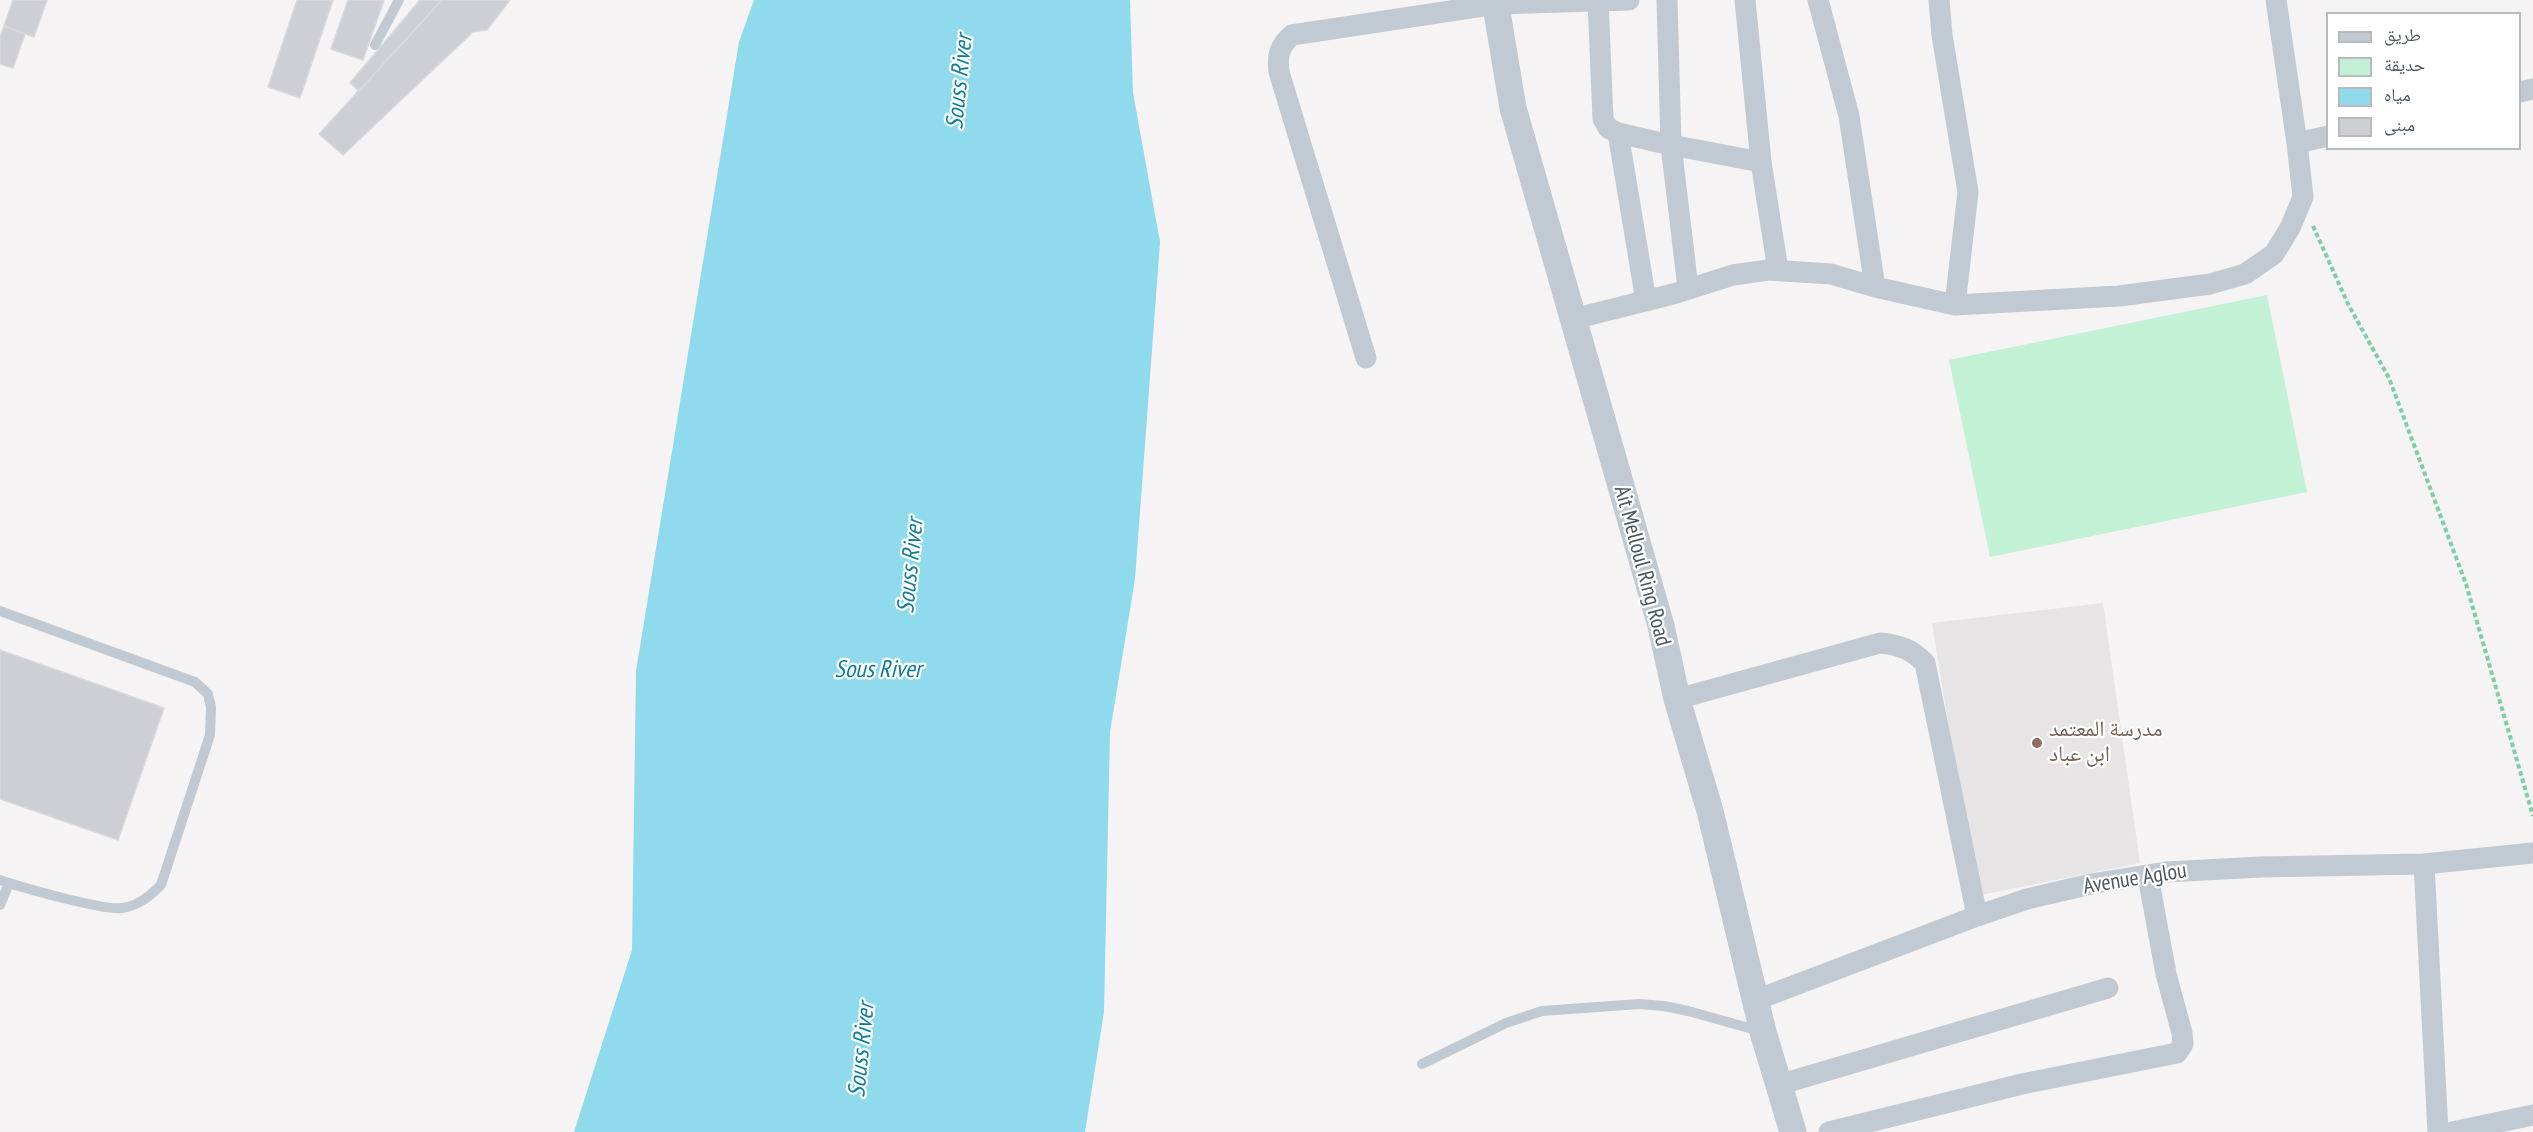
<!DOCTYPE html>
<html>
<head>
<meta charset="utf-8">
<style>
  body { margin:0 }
  #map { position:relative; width:2533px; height:1132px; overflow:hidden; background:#f5f3f3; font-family:"PT Sans Narrow","Noto Naskh Arabic",sans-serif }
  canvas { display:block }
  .legend { position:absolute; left:2326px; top:12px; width:195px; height:138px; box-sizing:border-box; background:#fff; border:2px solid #b7bbc0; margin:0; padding:8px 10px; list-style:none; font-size:18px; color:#4a5661 }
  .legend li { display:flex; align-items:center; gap:12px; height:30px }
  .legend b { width:30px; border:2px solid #b7bbc0 }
</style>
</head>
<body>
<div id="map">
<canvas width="2533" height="1132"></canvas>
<ul class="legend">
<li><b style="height:8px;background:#c1cad2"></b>طريق</li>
<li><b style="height:16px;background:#c3f1d5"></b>حديقة</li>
<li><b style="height:16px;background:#90daee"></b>مياه</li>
<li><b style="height:16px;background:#cdcfd5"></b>مبنى</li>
</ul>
</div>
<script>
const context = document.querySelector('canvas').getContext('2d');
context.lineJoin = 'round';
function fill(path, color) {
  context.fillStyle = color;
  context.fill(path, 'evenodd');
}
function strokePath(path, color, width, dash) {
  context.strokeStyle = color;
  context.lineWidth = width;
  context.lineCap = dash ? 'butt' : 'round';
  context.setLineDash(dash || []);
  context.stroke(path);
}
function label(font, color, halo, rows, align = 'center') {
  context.font = font + ' "PT Sans Narrow","Noto Naskh Arabic",sans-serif';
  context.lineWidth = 4.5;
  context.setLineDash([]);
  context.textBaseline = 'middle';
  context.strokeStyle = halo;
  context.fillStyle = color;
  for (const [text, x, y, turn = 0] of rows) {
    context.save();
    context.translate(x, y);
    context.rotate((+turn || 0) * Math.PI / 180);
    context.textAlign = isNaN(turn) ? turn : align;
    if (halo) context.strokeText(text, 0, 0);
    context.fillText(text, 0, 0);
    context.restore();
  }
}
fill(new Path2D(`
  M2103 603 2140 863 1976 896 1932 623Z`), '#e6e4e5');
fill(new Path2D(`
  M2267 295 2307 492 1990 557 1949 360Z`), '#c3f1d5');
fill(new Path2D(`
  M754 0H1130L1133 93 1160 242 1135 579 1110 732 1104 1012 1085 1132H574L632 950 636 671 739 42Z`), '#90daee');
const building = new Path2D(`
  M13 0H47L34 37 4 26Z
  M297 0H333L300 98 268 87Z
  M348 0H384L363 60 331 49Z
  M420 0H442L359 91 350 83Z
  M442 0H510L487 30 473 32 343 155 319 134Z
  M4 26 25 34 13 68 0 64V37Z
  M0 650 164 708 118 840 0 799Z`);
fill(building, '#cdcfd5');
strokePath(building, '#d7d9de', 1.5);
strokePath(new Path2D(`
  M2313 226 2348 304 2389 378 2466 584 2533 816`), '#7ad0a6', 4, [4.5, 3]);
strokePath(new Path2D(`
  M375 45 399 0
  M0 611 195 682 208 694 211 707 210 735 161 885C150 896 138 906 122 908 105 911 20 887 0 880
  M0 905 9 883
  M1422 1064 1506 1023 1542 1011 1639 1004 1664 1006 1688 1011 1760 1031`), '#c1cad2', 10);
strokePath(new Path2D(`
  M1598 0 1603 119 1608 128 1618 133 1671 145 1688 288
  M1667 0 1671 145 1761 162
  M1745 0 1761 162 1778 270
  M1818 0 1849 116 1875 287
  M1939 0 1942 35 1968 192 1955 305
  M2276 0 2297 143
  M2520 92 2533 89
  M1618 133 1646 301
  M1573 319 1673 294 1733 275 1768 270 1831 274 1875 287 1955 305 2119 296 2210 284 2245 274 2274 254 2290 228 2303 197 2297 143 2328 136
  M1366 358 1279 72C1277 56 1279 46 1292 35L1496 4 1629 0
  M1677 699 1880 643C1900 645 1911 649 1925 663L1977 916
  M2424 864 2438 1132
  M1756 1000 1977 916 2027 899 2091 884 2166 872 2261 867 2424 864 2533 853
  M1778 1085 2108 988
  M1829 1132 2022 1084 2177 1053 2183 1044 2182 1033 2166 974 2148 876
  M2452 1132 2533 1115`), '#c1cad2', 21);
strokePath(new Path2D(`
  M1495 0 1513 108 1661 626 1677 699 1710 811 1763 1032 1793 1132`), '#c1cad2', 27);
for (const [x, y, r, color] of [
  [2037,743,6,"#8d6e63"]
]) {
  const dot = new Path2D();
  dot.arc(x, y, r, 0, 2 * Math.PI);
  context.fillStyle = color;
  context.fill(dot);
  strokePath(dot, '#fff', 2);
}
label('22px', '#4a5661', '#fff', [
  ["Ait Melloul Ring Road",1642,566,75],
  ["Avenue Aglou",2135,879,-9]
]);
label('22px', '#785e54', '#fff', [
  ["مدرسة المعتمد",2049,730],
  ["ابن عباد",2049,755]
], 'left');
label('italic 24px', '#0c7c9b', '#fff', [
  ["Souss River",960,82,-84],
  ["Souss River",911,566,-84],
  ["Sous River",878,670],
  ["Souss River",862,1050,-84]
]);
</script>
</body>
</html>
